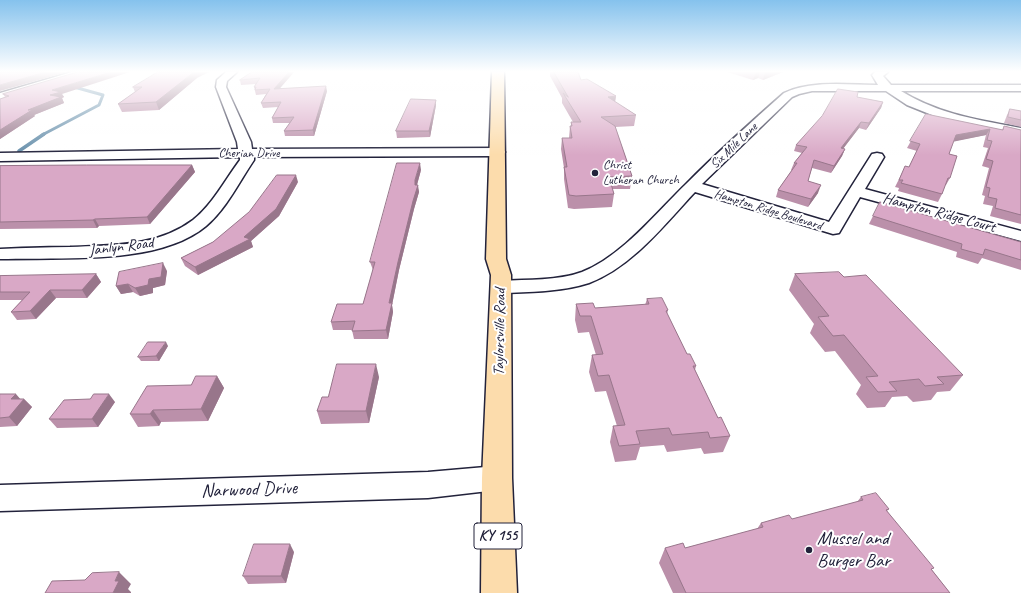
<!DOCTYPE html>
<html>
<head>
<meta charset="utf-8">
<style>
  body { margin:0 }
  canvas { display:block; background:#fff }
</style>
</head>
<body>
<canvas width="1021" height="593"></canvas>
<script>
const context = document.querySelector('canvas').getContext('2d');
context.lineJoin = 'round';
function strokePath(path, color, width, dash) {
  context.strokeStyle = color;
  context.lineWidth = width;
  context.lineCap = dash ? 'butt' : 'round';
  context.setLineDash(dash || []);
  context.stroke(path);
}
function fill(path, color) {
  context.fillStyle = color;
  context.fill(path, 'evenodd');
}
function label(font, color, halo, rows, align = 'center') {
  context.font = font + ' Caveat,sans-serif';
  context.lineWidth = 4;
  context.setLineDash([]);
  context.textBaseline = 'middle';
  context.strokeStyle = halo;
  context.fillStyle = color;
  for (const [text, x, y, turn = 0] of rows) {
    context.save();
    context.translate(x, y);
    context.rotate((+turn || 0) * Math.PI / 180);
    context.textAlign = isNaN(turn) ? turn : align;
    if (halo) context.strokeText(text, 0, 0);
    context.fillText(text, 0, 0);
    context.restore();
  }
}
strokePath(new Path2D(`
  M42 135 99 105 103 95 74 87`), '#658eaa', 3);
strokePath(new Path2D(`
  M19 151 44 134`), '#658eaa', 3.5);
const minor = new Path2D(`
  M72 72H87L86 74 0 100V93Z
  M226 72H237L227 81 226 87 251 142 252 149 498 148 503 149 505 152 503 155 498 156 254 157V160C239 182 227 208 206 226 158 266 60 257 0 259V249C23 248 47 247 70 247 113 245 157 247 193 220 213 204 225 180 240 160V157L0 161V153L238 149 237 142 216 87 217 80Z
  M875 72H888L883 76 891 85H1021V91H901C938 114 979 120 1021 128V136L937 117 907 105 886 91H812L799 94 792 97 702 184 829 222 872 154 877 153 882 154 884 157 865 189 1021 231V241L860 197 839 233 833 234 695 192C665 224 632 267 589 283 561 292 530 292 501 293L494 291 491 287 494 283 501 281C528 279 557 281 582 272 622 256 656 213 686 184 718 152 751 122 784 93 811 80 849 85 878 85L872 75Z
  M497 466 507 469 511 478 507 487 497 490 428 498 0 511V485L428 472Z`);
const major = new Path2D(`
  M492 72H504L506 259 511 275 512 478 517 593H481L482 478 491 275 486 259Z`);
strokePath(minor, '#22223b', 3);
strokePath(major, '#22223b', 3);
fill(minor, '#fff');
fill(major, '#fcdcac');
fill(new Path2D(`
  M294 72 280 88 327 91 314 136H285L284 131 290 123H273L272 118 278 107 263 108 261 103 266 94 256 95 254 87 256 84 241 85 240 80Z
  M550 72H578L581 80 616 96 615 102 636 115 634 126 615 127 632 176 630 189H612L614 194 612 207 574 209 568 208 564 179V168L561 149 562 138H569L570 126H571V122H573L562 103V98L550 76Z
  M727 72H783L763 80 758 78 753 80Z
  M197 78 159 110 122 112 118 104 135 92 133 87Z
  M3 94H62L64 97 62 98 64 103 34 115 35 116 0 139V99L5 97Z
  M857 97 883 102 881 108 866 130 859 128 843 149H845L842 156 831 173 812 168 808 181 818 193 808 207 776 197 778 190 792 170H791L794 163 802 153 794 151 796 145Z
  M436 105 430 137 397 138 396 131Z
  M1010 109 1021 111V127L1004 123 1007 115Z
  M926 114 1002 130 1004 126 1021 130V224L990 216 993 206 983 204 985 196 982 195 989 168 982 166 988 148 983 147 986 135 954 141 949 154 950 178 946 185H945L942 194 938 202 898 191 899 188 895 187 902 173 909 167 917 151 907 148Z
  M192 165 195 172 150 224 99 226 97 228 0 229V166Z
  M421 170 417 185 419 192 414 209 399 270 392 305 393 312 388 339H354L352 330H333L331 322 363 304 373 270 370 262Z
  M298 182 279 216 251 241 253 247 198 275 185 266 181 258 213 242Z
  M873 216 1021 242V270L982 258 978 264 956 257 957 252 869 224Z
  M167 271 165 285 153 288V293L140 296 133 292 121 294 116 286Z
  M96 274 101 282 87 298H56L36 319 17 320 11 312 22 300H0V276Z
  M795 274 844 277 963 375 950 391 937 392 931 400 913 402 907 396 892 397 885 407 867 408 856 394 861 385 835 351 825 352 810 333 814 324 789 290Z
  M647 299 668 310 667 314 687 354 696 366 695 370 718 418 730 436 723 452 704 454 701 448 667 452 664 445 640 447 636 460 615 462 610 442 613 426H617L606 391 595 392 589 372 592 355H596L589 332 578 333 575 320 576 304 595 308 645 305Z
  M168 346 159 361H141L138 357Z
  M217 376 224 388 208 421 161 422 159 426 138 427 130 414 191 385Z
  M379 377 369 423 321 424 317 411 328 397Z
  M0 394 20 399H24L32 407 17 426 0 427Z
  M90 399 115 402 98 427 57 428 49 419Z
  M861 497 889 509 887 511 932 570 950 593H673L659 563 665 548H685L757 529 761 523 792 519 857 502Z
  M294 552 286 583 248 584 243 576Z`), '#bb90aa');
fill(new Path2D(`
  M46 72H67L0 91V85Z
  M111 72H130L62 94 64 97 62 98 64 103 34 115 35 116 0 139V130L28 110 50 95 52 90Z
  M194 72H209L197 78 159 110 156 102Z
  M289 72H294L275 94 274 89Z
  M756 72H760L758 78 753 80Z
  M765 72H783L763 80Z
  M326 86 327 91 314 136 313 130Z
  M616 96 614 107 608 97Z
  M436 100V105L430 137 429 131Z
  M883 102 881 108 866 130 869 123Z
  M861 122 859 128 838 155 841 148Z
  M990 129 986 135 952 142 956 135Z
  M845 149 842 156 831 173 834 166Z
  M420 163 421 170 416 188 418 185 419 192 414 209 399 270 392 305 393 312 388 339 386 330 389 303 398 262 413 201 415 180Z
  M192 165 195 172 150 224 147 217Z
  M296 175 298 182 279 216 251 241 253 247 198 275 195 267 244 237Z
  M821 185 818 193 808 207 811 199Z
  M95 219 99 226 97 228 93 220Z
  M163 263 167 271 165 285 153 288V293L140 296 135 288 149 279Z
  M96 274 101 282 87 298 82 290Z
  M128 284 133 292 121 294 116 286Z
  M50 290 56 298 36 319 30 311Z
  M166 342 168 346 159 361 156 356Z
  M376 364 379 377 369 423 366 411Z
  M217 376 224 388 208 421 201 409Z
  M16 394 22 401 24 399 32 407 17 426 9 417 11 399Z
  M109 394 115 402 98 427 92 419Z
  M153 410 161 422 159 426 150 414Z
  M290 544 294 552 286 583 281 576Z
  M119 572 131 584 128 589 131 592V593H113L115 581Z`), '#98768b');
const building = new Path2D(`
  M0 72H46L0 85Z
  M78 72H111L52 90 61 92 50 95 61 97 28 110H32L0 130V99L9 96 3 94Z
  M158 72H194L156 102 118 104 142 87H133Z
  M252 72H289L274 89 326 86 313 130 284 131 294 117 272 118 281 102 261 103 270 89 255 90 256 87H254L260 78 240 80Z
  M554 72H578L581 80 587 79 616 96 608 97 636 115 601 117 615 126 632 176 609 177 614 194 576 196 569 195 564 167H567L562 138H572L570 126H572L571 122H581L563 93 568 97Z
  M838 89 858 92 857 97 883 102 869 123 861 122 841 148 845 149 834 166 814 160 808 181 821 185 811 199 778 190 797 163H794L807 147 796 145 822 116Z
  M411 99 436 100 429 131H396Z
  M1010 109 1021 111V120L1008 117Z
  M926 114 1003 130 1004 126 1021 130V215L995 208 997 199 988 197 990 188 986 187 993 161 986 159 992 141 987 140 990 129 956 135 949 154 957 156 950 178H948L942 194 901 183 903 180H899L905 166 909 167 920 144 910 141Z
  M397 163H420L415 180V185H418L413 201 398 262 389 303H392L386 330 352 331 355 321 331 322 337 304H363L375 262H370Z
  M87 165H192L147 217 95 219 93 220 0 222V166Z
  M277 175H296L276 209 244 237 250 239 195 267 181 258 213 242 249 212Z
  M880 202 1021 242V260L985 249 983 255 961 249 962 244 873 216Z
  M163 263 161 277 149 279 148 285 135 288 128 284 116 286 119 272Z
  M839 272 844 277 866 275 963 375 937 377 944 384 925 386 919 379 889 382 897 391 878 392 866 377 878 376 844 335 833 336 818 317 829 316 795 274Z
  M96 274 82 290H50L30 311 11 312 30 292H0V276Z
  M662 298 668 310 666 311 687 354H690L696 366H693L718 418 721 417 730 436 710 438 708 432 672 435 669 428 636 431 640 444 619 446 613 426 625 425 609 375 598 376 592 355 603 354 591 316H580L576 304 593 303 595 308 649 304 647 299Z
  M148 342H166L156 356 138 357Z
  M337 364H376L366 411H317L322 397H328Z
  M196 376H217L201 409 153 410 150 414H130L147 386 191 385Z
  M0 394H16L11 399H24L9 417 0 418Z
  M94 394H109L92 419H49L64 400 90 399Z
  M876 493 889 509 886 510 934 568 931 569 950 593H686L665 548 683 543 685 548 763 527 761 523 789 515 792 519 863 500 861 497Z
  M254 544H290L281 576H243Z
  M119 572 115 581H119L113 593H45L52 581 85 580 92 573Z`);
fill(building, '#d9a8c6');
strokePath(building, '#98768b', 1);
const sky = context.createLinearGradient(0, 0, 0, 155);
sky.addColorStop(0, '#85c2ed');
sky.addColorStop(0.46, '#fff');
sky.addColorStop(1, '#ffffff00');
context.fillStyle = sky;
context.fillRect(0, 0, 1021, 155);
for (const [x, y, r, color] of [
  [595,173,4,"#22223b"],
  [809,550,4,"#22223b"]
]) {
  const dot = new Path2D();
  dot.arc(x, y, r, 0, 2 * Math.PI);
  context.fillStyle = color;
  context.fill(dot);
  strokePath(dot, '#fff', 1.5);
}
label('13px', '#22223b', '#fff', [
  ["Six Mile Lane",734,146,-44],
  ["Cherian Drive",249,154],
  ["Hampton Ridge Boulevard",768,210,17]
]);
label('13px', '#22223b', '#fff', [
  ["Christ",603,166],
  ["Lutheran Church",603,181]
], 'left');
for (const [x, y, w] of [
  [498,536,48]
]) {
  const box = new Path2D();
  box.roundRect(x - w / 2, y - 13, w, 26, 3);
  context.fillStyle = '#fff';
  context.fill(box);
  strokePath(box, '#22223b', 1);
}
label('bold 15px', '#22223b', null, [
  ["KY 155",498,536]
]);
label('16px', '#22223b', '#fff', [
  ["Hampton Ridge Court",939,213,15],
  ["Janlyn Road",121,247,-7],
  ["Taylorsville Road",500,332,-89]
]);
label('19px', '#22223b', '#fff', [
  ["Narwood Drive",249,490,-2]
]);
label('19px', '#22223b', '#fff', [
  ["Mussel and",817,539],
  ["Burger Bar",817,561]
], 'left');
</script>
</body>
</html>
